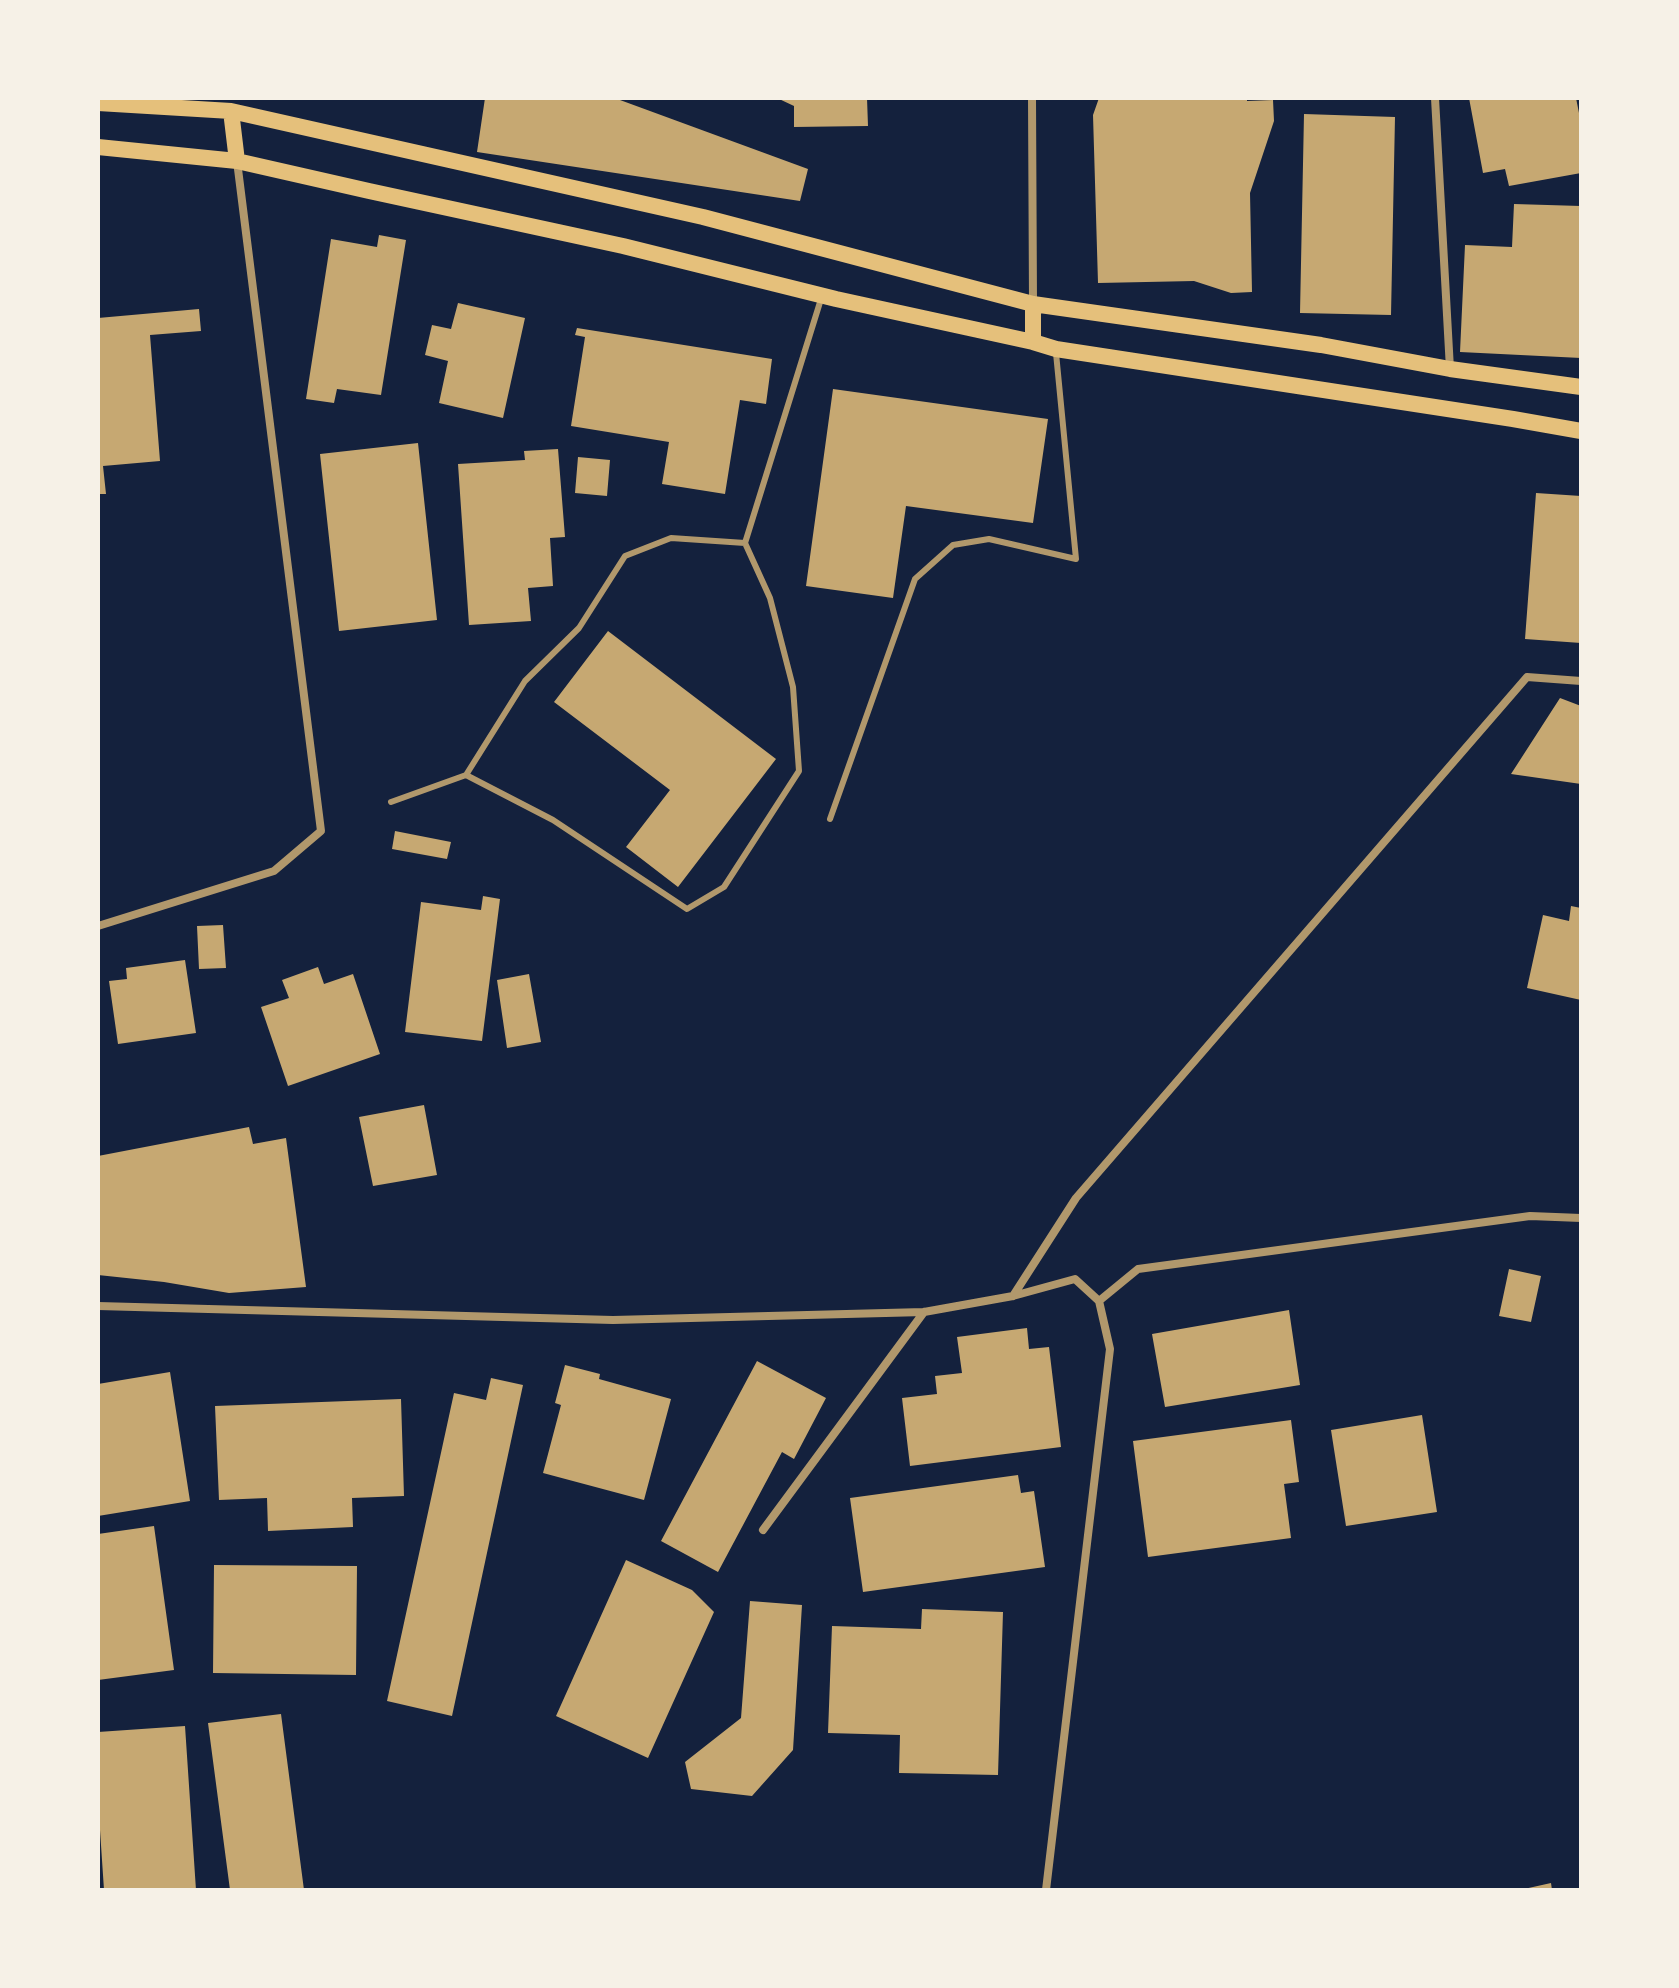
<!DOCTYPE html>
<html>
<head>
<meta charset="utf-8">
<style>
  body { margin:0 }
  #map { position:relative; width:1679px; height:1988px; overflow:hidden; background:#14213d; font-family:Raleway,sans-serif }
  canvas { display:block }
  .frame { position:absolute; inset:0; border:100px solid #f6f1e7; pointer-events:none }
</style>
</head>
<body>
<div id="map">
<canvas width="1679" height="1988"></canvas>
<div class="frame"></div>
</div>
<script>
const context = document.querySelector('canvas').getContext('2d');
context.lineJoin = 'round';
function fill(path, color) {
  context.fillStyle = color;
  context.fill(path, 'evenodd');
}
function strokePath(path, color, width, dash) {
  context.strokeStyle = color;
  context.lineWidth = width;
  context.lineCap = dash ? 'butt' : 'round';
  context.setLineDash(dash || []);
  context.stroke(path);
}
fill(new Path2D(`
  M485 98H620V100L808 169 800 201 477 152Z
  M777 98H867L868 126 794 127V106Z
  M1099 98H1247V101L1273 100 1274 121 1250 193 1252 292 1231 293 1194 281 1098 283 1093 115Z
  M1469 98H1576L1581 123V173L1509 186 1505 169 1483 173Z
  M1304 114 1395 117 1391 315 1300 313Z
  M1514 204 1581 206V358L1460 352 1465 245 1512 247Z
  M379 235 406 240 381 395 337 389 334 403 306 399 331 239 377 247Z
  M458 303 525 318 503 418 439 403 448 361 425 355 432 325 451 329Z
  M199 309 201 331 150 335 160 461 103 466 106 494H98V318Z
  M577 328 772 359 766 404 740 400 725 494 662 484 669 442 571 426 585 337 575 335Z
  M833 389 1048 419 1033 523 906 506 893 598 806 586Z
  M418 443 437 620 339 631 320 454Z
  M558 449 565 537 550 538 553 586 528 588 531 621 469 625 458 464 525 460 524 451Z
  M578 457 610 460 607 496 575 493Z
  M1536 493 1581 496V643L1525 639Z
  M608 631 776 759 678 887 626 847 670 790 554 702Z
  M1560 698 1581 706V784L1511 774Z
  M395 831 451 842 447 859 392 849Z
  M483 896 500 899 482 1041 405 1032 421 902 481 910Z
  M1571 906 1581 908V1000L1527 988 1543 915 1569 921Z
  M223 925 226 968 199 969 197 926Z
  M185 960 196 1033 118 1044 109 981 127 979 126 968Z
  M318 967 324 984 353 974 380 1054 288 1086 261 1007 289 998 282 980Z
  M529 974 541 1042 507 1048 497 980Z
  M424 1105 437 1175 373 1186 359 1117Z
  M249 1127 253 1144 286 1138 306 1287 229 1293 164 1282 98 1275V1156Z
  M1509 1269 1541 1276 1531 1322 1499 1316Z
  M1289 1310 1300 1385 1165 1407 1152 1334Z
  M1027 1328 1029 1349 1049 1347 1061 1447 910 1466 902 1398 937 1394 935 1376 962 1373 957 1337Z
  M757 1361 826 1398 794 1459 782 1452 718 1572 661 1541Z
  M565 1365 600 1374 599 1379 671 1399 644 1500 543 1473 561 1405 555 1403Z
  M170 1372 190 1501 98 1516V1384Z
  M491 1378 523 1385 452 1716 387 1701 454 1393 486 1400Z
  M401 1399 404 1496 352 1498 353 1527 268 1531 267 1498 219 1500 215 1406Z
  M1422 1415 1437 1512 1346 1526 1331 1430Z
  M1291 1420 1299 1482 1284 1484 1291 1538 1148 1557 1133 1441Z
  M1018 1475 1021 1493 1034 1491 1045 1567 863 1592 850 1498Z
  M154 1526 174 1670 98 1680V1534Z
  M626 1560 692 1590 714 1612 648 1758 556 1716Z
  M214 1565 357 1566 356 1675 213 1673Z
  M750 1601 802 1605 793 1750 752 1796 691 1789 685 1762 741 1718Z
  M922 1609 1003 1612 998 1775 899 1773 900 1735 828 1733 832 1626 921 1629Z
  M281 1714 304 1890H230L208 1723Z
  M185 1726 196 1890H104L98 1800V1732Z
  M1551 1883 1552 1890H1524V1889Z`), '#c6a872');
strokePath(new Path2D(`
  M466 775 553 820 687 909 724 887 799 771 793 687 770 598 745 543
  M391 802 466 775 525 681 579 628 625 556 671 538 745 543 821 299
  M830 819 915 579 953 545 989 539 1076 559 1056 353`), '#b1986c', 6);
strokePath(new Path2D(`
  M1032 98 1033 303
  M1435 98 1450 369
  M98 926 274 871 321 831 237 161
  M1013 1296 1076 1198 1527 677 1581 681
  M1099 1301 1138 1269 1530 1216 1581 1218
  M98 1306 613 1320 924 1312 1013 1296 1075 1279 1099 1301
  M763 1530 924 1312
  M1046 1890 1110 1349 1099 1301`), '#b1986c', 8);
strokePath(new Path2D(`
  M98 103 231 111 703 217 1033 304 1321 345 1450 369 1581 387
  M231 111 237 161
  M98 147 237 161 369 191 623 246 836 299 1033 342 1056 349 1513 419 1581 431
  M1033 342V304`), '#e5c07b', 16);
</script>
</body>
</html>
